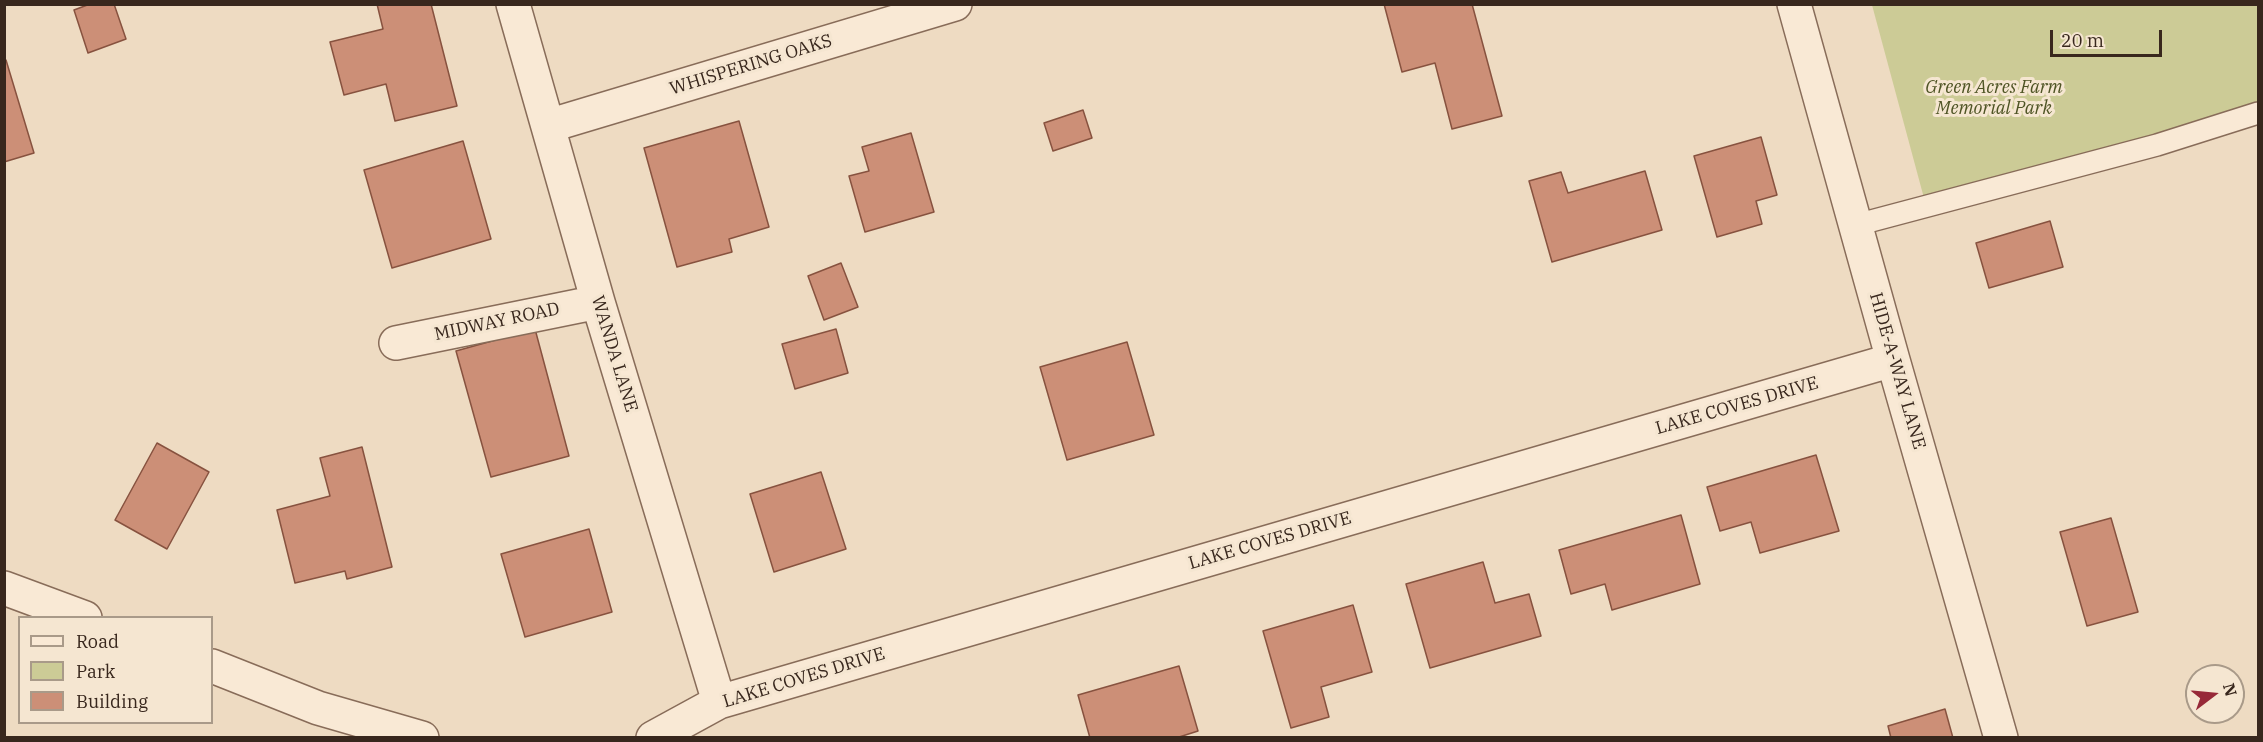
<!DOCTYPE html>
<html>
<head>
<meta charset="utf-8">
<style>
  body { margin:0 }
  #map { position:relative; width:2263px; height:742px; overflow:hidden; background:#eedbc2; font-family:"IBM Plex Serif",serif }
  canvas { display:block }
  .frame { position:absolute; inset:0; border:6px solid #38271d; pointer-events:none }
  .legend { position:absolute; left:18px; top:616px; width:195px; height:108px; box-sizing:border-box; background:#f5e6d1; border:2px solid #a99a89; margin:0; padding:8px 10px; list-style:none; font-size:18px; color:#38271d }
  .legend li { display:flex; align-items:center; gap:12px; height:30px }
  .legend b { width:30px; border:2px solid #a99a89 }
  .north { position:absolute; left:2185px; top:664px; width:60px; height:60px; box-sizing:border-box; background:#f5e6d1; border:2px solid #a99a89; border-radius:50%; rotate:74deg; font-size:16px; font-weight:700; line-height:24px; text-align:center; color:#38271d }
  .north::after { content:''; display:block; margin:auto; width:21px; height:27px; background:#972938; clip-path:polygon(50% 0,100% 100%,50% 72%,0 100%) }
  .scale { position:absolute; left:2050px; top:30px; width:112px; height:27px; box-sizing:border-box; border:3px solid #38271d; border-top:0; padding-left:8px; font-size:18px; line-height:21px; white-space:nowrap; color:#38271d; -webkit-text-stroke:4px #f5e6d1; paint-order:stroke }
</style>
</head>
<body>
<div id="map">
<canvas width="2263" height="742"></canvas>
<div class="frame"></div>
<ul class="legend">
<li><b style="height:8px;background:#f9e9d5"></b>Road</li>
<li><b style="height:16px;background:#cccb96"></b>Park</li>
<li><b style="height:16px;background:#cc8f77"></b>Building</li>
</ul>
<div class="north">N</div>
<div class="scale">20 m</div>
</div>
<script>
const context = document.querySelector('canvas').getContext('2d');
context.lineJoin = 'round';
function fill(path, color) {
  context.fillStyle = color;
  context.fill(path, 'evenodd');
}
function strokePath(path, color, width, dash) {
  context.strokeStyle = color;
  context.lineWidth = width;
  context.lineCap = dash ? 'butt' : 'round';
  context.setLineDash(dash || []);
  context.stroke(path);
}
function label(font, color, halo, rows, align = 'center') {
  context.font = font + ' "IBM Plex Serif",serif';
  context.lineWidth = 6;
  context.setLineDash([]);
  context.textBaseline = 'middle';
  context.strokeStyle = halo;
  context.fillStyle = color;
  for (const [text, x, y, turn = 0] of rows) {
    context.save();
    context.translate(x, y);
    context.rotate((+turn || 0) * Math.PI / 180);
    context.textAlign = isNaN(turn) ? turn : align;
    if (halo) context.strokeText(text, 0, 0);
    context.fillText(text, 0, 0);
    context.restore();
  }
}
fill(new Path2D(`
  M1872 5H2258V125L1928 213Z`), '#cccb96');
const building = new Path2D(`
  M90 4H114L126 39 88 53 74 10Z
  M377 4H431L457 106 395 121 386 84 344 95 330 42 383 29Z
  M1384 4H1472L1502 116 1452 129 1435 63 1402 72Z
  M6 60 34 153 4 162V61Z
  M1083 110 1092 138 1053 151 1044 123Z
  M739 121 769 227 729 239 732 252 677 267 644 148Z
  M911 133 934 212 865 232 849 176 869 171 862 147Z
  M1761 137 1777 195 1756 201 1762 224 1717 237 1694 156Z
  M463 141 491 239 392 268 364 170Z
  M1645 171 1662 230 1552 262 1529 181 1561 172 1568 193Z
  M2050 221 2063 267 1989 288 1976 243Z
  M841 263 858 307 824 320 808 276Z
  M535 329 569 456 491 477 456 351Z
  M836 329 848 373 795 389 782 344Z
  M1127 342 1154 435 1067 460 1040 367Z
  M157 443 209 472 167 549 115 520Z
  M362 447 392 567 347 579 345 571 295 583 277 510 330 496 320 458Z
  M1816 455 1839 531 1760 553 1751 522 1720 531 1707 487Z
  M821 472 846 549 774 572 750 494Z
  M1681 515 1700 584 1612 610 1605 584 1571 594 1559 550Z
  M2111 518 2138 612 2087 626 2060 532Z
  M589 529 612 612 525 637 501 554Z
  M1483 562 1495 603 1529 594 1541 636 1430 668 1406 584Z
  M1353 605 1372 672 1321 687 1329 717 1291 728 1263 631Z
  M1179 666 1198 731 1176 738H1090L1078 695Z
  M1945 709 1953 738H1891L1888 726Z`);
fill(building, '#cc8f77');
strokePath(building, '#87523f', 1.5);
const service = new Path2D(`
  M1856 225 2157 145 2258 113`);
const minor = new Path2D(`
  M513 4 598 302 719 702
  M1794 4 1893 360 2001 738
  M548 126 955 4
  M396 343 598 302
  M4 588 85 618
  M212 666 318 708 422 738
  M653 738 719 702 1893 360`);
strokePath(service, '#886c59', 24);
strokePath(minor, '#886c59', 36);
strokePath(service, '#f9e9d5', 21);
strokePath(minor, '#f9e9d5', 33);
label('18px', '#38271d', '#f5e6d1', [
  ["WHISPERING OAKS",751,65,-17],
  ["MIDWAY ROAD",497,322,-12],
  ["WANDA LANE",614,354,73],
  ["HIDE-A-WAY LANE",1897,371,74],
  ["LAKE COVES DRIVE",1737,406,-16],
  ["LAKE COVES DRIVE",1270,541,-16],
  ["LAKE COVES DRIVE",804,678,-17]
]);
label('italic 18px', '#4e5424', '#f5e6d1', [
  ["Green Acres Farm",1994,88],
  ["Memorial Park",1994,109]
]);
</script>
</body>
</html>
